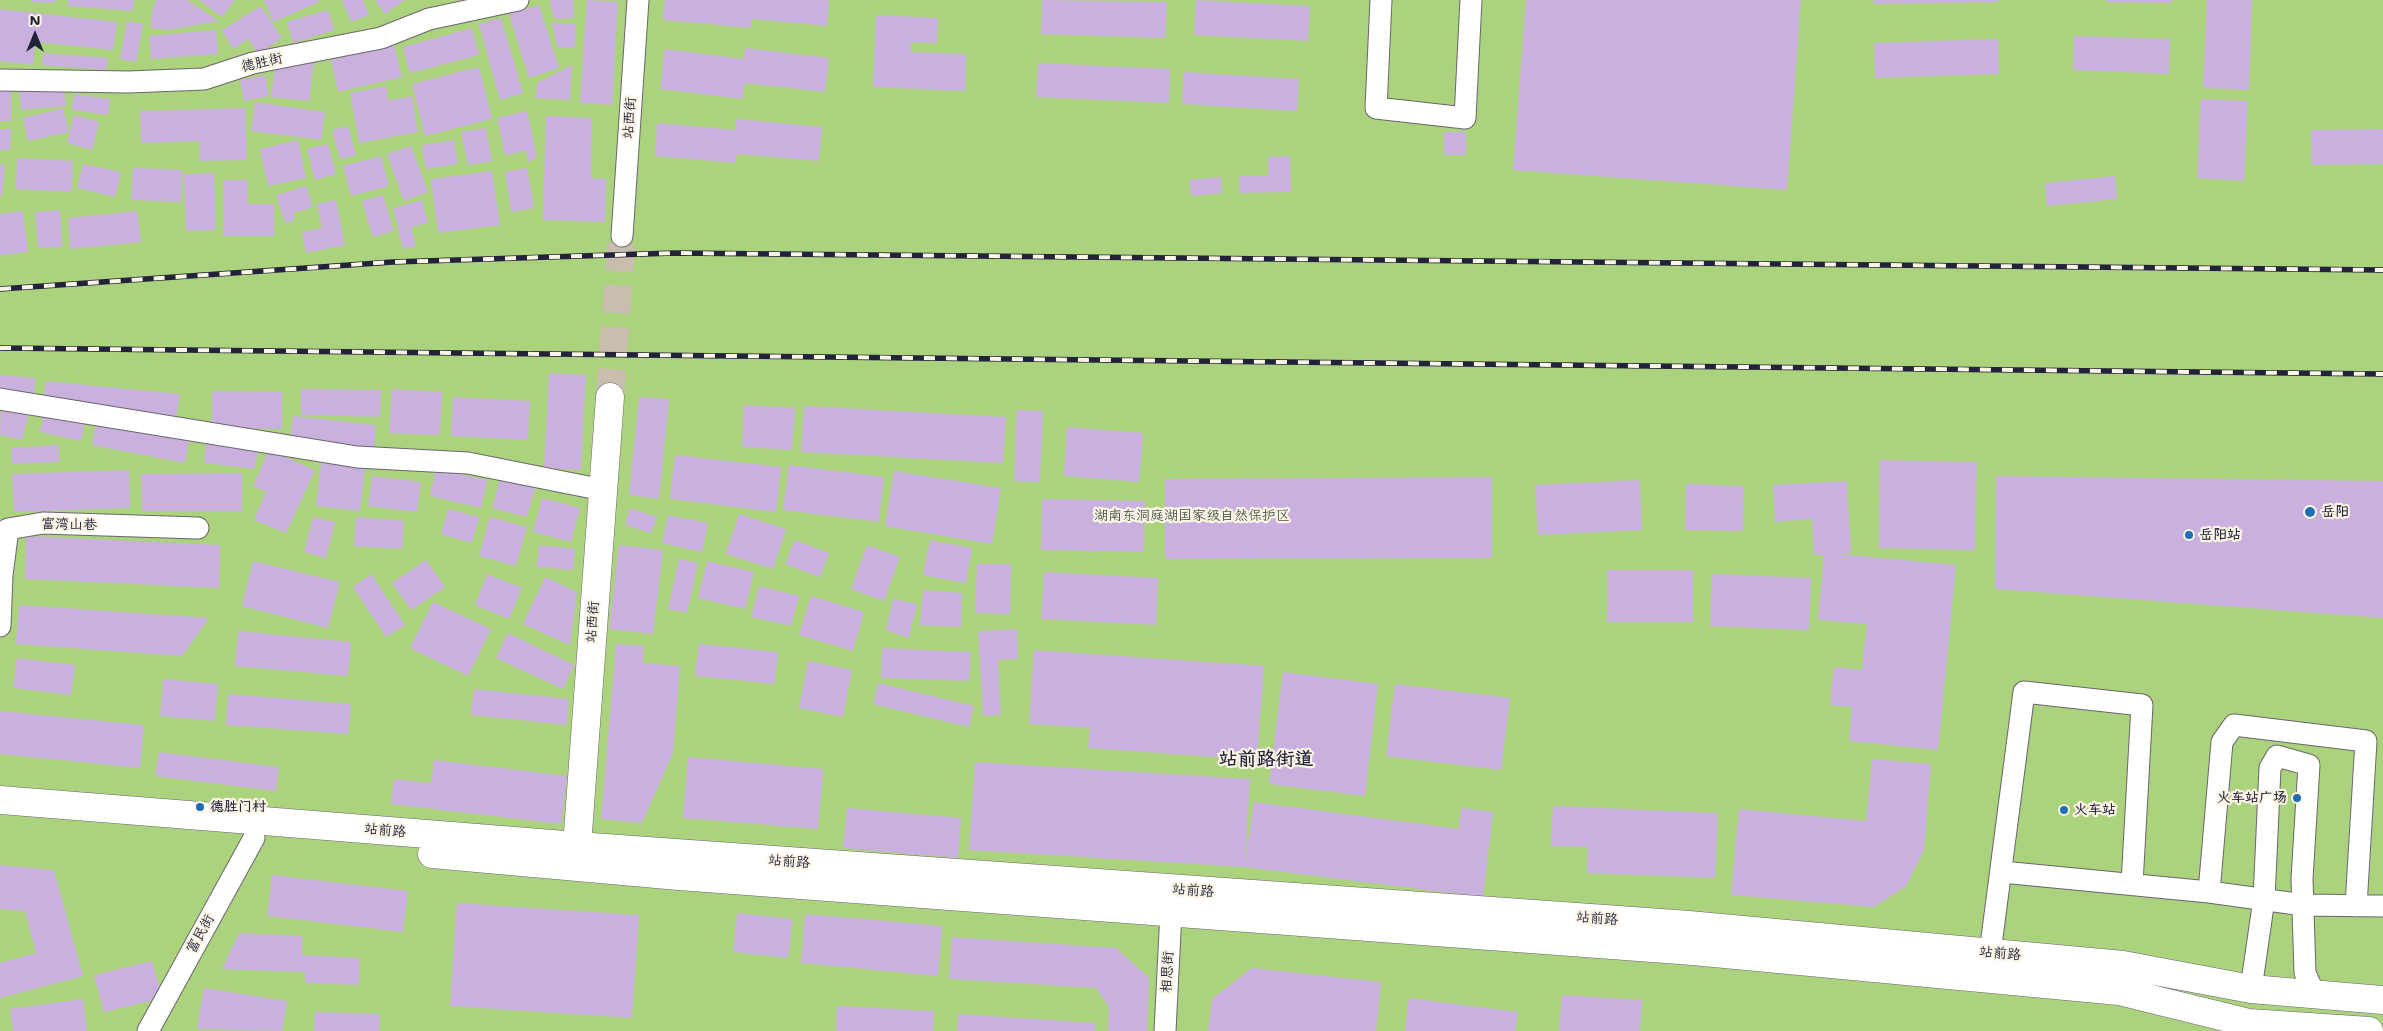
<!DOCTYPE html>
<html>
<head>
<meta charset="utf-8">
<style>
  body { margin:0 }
  #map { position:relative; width:2383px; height:1031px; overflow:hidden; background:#f3e5c9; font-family:"Shantell Sans",sans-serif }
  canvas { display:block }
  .north { position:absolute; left:10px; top:10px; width:50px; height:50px; -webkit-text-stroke:4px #fcf5e5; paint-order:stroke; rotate:0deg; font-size:14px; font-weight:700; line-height:20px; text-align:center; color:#22223b }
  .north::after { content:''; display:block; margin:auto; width:18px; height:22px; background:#22223b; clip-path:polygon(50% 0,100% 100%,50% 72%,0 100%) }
</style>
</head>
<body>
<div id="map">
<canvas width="2383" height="1031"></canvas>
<div class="north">N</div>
</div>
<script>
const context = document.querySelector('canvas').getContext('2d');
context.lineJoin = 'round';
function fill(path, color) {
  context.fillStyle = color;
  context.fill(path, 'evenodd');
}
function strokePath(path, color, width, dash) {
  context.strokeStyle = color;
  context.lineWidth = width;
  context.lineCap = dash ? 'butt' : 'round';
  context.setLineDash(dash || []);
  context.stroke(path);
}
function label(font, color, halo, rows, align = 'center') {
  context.font = font + ' "Shantell Sans","LXGW WenKai TC",sans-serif';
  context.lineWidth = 4.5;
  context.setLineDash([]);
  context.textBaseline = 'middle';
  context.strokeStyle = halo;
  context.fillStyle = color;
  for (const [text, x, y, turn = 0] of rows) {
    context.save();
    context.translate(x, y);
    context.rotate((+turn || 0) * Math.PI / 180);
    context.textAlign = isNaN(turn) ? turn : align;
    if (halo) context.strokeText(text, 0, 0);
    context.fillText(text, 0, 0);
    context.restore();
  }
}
fill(new Path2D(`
  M0 0H2383V1031H0Z`), '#abd27d');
fill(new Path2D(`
  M32 0H55V3L32 2Z
  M68 0H134L133 11 68 6Z
  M157 0H187L219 21 168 30 151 28 153 6Z
  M199 0H235L222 17Z
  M264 0H318L319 2 273 22Z
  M342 0H363L369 15 351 22Z
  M375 0H405L385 14Z
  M553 0H573L574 18 555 19 549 1Z
  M587 0 618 2 612 105 580 103Z
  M665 0H829L827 26 752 19 751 28 663 20Z
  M1042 0 1167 2 1165 38 1041 34Z
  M1196 0 1310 6 1308 41 1194 35Z
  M1526 0H1801L1787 190 1513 170Z
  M1873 0H1998V2L1874 4Z
  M2107 0H2172L2171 3 2107 2Z
  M2207 0H2252L2249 90 2203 88Z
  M539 5 559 68 529 78 509 14Z
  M261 6 282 38 258 54 248 39 233 49 222 30Z
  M0 9 117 22 113 50 35 42 33 65 0 61Z
  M328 10 334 30 293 43 287 22Z
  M876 15 938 18 937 43 911 42V52L966 54 965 91 873 87Z
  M501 18 523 93 500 100 479 24Z
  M127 21 143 24 136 62 120 59Z
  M552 23 576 24 575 48 557 47Z
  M472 28 479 55 410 73 403 47Z
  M216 30 218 54 151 59 149 36Z
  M2074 36 2170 39 2169 74 2073 70Z
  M1998 39 1999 74 1875 78 1874 43Z
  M394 45 402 77 338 92 331 60Z
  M745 48 829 58 825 92 745 83 743 99 660 89 665 49 744 59Z
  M43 53 108 58 106 70 42 65Z
  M314 62 309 101 271 97 275 66Z
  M1038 63 1170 69 1169 103 1036 97Z
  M572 65 570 100 536 98 537 83Z
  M479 67 492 119 425 136 412 84Z
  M1184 72 1299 79 1297 111 1182 104Z
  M265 75 269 96 244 101 240 80Z
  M64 86 66 106 21 110 19 90Z
  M386 86 388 101 412 96 418 132 359 143 350 93Z
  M0 88H11V121H0Z
  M74 94 110 99 108 115 72 110Z
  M2201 99 2248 101 2244 181 2197 178Z
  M255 102 325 112 321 140 251 131Z
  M63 108 69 132 28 141 23 118Z
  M245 108 247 160 200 161V141L141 143 140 111Z
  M527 111 537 157 528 162 526 151 505 155 497 118Z
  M74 115 99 122 92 150 67 143Z
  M546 116 592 118 591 178 606 179 605 222 543 220Z
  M736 119 822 127 819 161 737 154 736 163 655 156 657 123 735 130Z
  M348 126 356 155 340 159 332 130Z
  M486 128 492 161 468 165 461 132Z
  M0 129H11L10 150H0Z
  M2383 129V164L2312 165 2311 130Z
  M1444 132H1466V155H1444Z
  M298 140 306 178 268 186 260 149Z
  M454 140 458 164 426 169 422 145Z
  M328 144 336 174 315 180 307 149Z
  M411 146 428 192 404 201 387 154Z
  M381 156 389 186 351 196 343 166Z
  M1290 156 1291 192 1240 193 1239 176H1268V157Z
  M17 158 73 161 72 192 16 189Z
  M83 164 121 172 115 197 77 188Z
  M0 165H5L2 196H0Z
  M133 168 182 170 181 202 131 200Z
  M527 168 534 208 511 212 505 172Z
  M492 171 500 225 438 233 431 179Z
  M214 173 216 230 186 231 184 174Z
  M2115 176 2117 199 2047 206 2045 183Z
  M1221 177 1222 193 1191 196 1189 180Z
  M223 180H248V204H274V236H223Z
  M306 186 313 207 293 213 295 220 285 223 276 195Z
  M383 195 394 231 373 237 362 201Z
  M336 200 345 245 306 253 302 232 322 228 317 204Z
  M422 200 428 223 411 227 416 246 403 249 393 208Z
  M60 210 62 247 38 248 35 212Z
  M23 211 28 252 0 255V214Z
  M137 211 141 242 70 249 68 218Z
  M549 373 586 375 581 470 544 468Z
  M0 375 35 378 34 397 0 392Z
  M46 381 180 394 176 418 43 399Z
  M301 389 381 390 380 417 301 415Z
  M392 389 442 392 440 435 389 433Z
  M212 391 282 392V429L212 428Z
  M453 397 530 401 528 440 451 436Z
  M639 397 669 399 659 499 629 495Z
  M744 405 795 408 792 450 742 447Z
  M804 406 1006 417 1003 463 801 452Z
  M1 407 29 413 22 440 0 435Z
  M1017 410 1043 411 1040 482 1014 481Z
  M44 414 85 422 81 441 40 432Z
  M293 416 376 425 374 449 290 440Z
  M96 421 189 439 185 463 92 445Z
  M1067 427 1143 433 1139 482 1064 476Z
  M206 442 258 449 255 469 204 463Z
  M59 445V462L12 464 11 448Z
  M269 450 315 470 286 533 254 520 266 492 253 486Z
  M675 455 781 467 776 512 670 499Z
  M1880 460 1977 462 1975 550 1879 548Z
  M321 463 365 468 360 511 316 506Z
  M789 465 884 477 879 522 783 510Z
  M436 469 487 480 481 508 430 496Z
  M129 470 130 508 14 512 12 474Z
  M894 471 1001 488 992 544 885 526Z
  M242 473V511H142L141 474Z
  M372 476 421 482 417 512 368 506Z
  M1996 476 2383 481V618L1995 589Z
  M1492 477V558L1165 559V479Z
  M500 479 535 488 527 517 492 508Z
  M1640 480 1642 530 1538 535 1535 485Z
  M1847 481 1851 553 1837 554 1956 565 1938 750 1849 741 1852 707 1830 705 1834 667 1862 670 1867 624 1818 620 1824 555H1814L1812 519 1775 522 1773 485Z
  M1686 484 1744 486 1743 531 1685 530Z
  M542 498 580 508 571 542 533 532Z
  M1042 499 1145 501 1144 552 1041 550Z
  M630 508 657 517 651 533 625 525Z
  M448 509 479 517 472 543 441 534Z
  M739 514 786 529 773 569 726 554Z
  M668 515 708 523 702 552 662 543Z
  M313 517 335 522 326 558 304 552Z
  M356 517 404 521 402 549 354 546Z
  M490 517 527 527 516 566 479 556Z
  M26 536 220 545 219 588 25 579Z
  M795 540 829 553 820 577 785 564Z
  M930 540 972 548 966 583 923 575Z
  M539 545 575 549 573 570 537 567Z
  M619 545 663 550 653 634 609 629Z
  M867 545 900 557 884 601 851 589Z
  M679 559 698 563 687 613 668 609Z
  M426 560 445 587 411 610 392 583Z
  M253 561 340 582 328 628 242 606Z
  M707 561 754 572 745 609 698 598Z
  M977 564H1011L1010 614 975 613Z
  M1607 570H1693V622H1607Z
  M1044 572 1158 578 1156 625 1041 619Z
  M371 574 405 625 386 637 353 587Z
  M487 574 522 588 509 619 475 605Z
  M1712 574 1811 578 1809 630 1710 626Z
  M545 577 577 592 570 645 523 624Z
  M759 586 799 596 791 626 751 617Z
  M923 590 962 593 961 627 920 625Z
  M811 596 864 612 853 651 799 635Z
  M893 599 917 604 909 638 886 630Z
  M433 602 491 629 468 676 410 648Z
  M19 605 209 618 182 656 16 644Z
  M1017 629 1018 659 998 660 1001 715 983 716 978 631Z
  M238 631 351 642 348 676 235 666Z
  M508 633 574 665 563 689 496 658Z
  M616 644 644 646 643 663 680 666 673 753 642 823 601 819Z
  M699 644 778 652 775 684 695 676Z
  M882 648 971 652 969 681 881 678Z
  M1034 650 1264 666 1257 760 1088 748 1090 728 1029 724Z
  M17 658 75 665 71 695 13 688Z
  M808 661 852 670 843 717 799 708Z
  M1283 672 1378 684 1365 796 1269 784Z
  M163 679 218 684 215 721 160 716Z
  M878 683 974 706 969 727 873 704Z
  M1395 684 1510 698 1501 770 1386 756Z
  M474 689 569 699 567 725 471 715Z
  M228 694 351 704 348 734 226 725Z
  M0 711 144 725 140 768 0 754Z
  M159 752 279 767 276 791 155 776Z
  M688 757 823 769 818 829 683 818Z
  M1872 759 1931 764 1924 850 1906 886 1874 907 1731 895 1739 809 1866 821Z
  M434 760 567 776 561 824 391 804 394 779 431 783Z
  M975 762 1250 779 1245 863 1254 802 1459 829 1461 808 1493 812 1483 897 1244 867 969 850Z
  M1553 806 1718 813 1715 878 1587 873 1588 847 1551 846Z
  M847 808 961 818 958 858 843 848Z
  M0 865 54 870 83 976 0 998V963L36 953 25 911 0 909Z
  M272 875 408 891 403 932 267 916Z
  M457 903 639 915 632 1018 450 1006Z
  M737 913 793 919 788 958 733 952Z
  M805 914 942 926 938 976 801 963Z
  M239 933 302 936V955L360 958 359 985 305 983V972L222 969Z
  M952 937 1116 948 1149 978 1147 1031H1108L1109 1007 1096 988 949 979Z
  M152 961 162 998 104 1012 94 975Z
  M1252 968 1381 982 1376 1031H1208L1212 999Z
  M204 988 287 1001 282 1031 197 1029Z
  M1562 995 1642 1000 1640 1031H1559Z
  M1409 998 1518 1012 1515 1031H1405Z
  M83 999 87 1031H13L10 1009Z
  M837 1006 934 1011 933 1031H836Z
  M315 1012 380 1014 379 1031H314Z
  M958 1014 1096 1023 1095 1031H957Z`), '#c9b0de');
strokePath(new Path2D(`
  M610 397 622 236`), '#c9bead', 28, [28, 14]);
const minor = new Path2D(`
  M1381 0 1376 108 1465 118 1471 0
  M0 80 129 82 204 79 253 63 381 38 429 19 518 0
  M622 236 638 0
  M0 399 357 457 468 463 603 490
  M0 626 2 575 8 529 43 523 198 528
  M2002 872 2209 892 2304 905 2383 906
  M2209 892 2222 742 2234 725 2366 741 2356 906
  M1990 953 2024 692 2142 705 2132 884
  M2251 989 2264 899 2270 768 2277 756 2309 765 2302 879 2305 973 2315 995
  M148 1031 254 838
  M1165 1031 1171 912`);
const major = new Path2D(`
  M0 800 577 846 1689 925 2123 965 2251 989 2383 1000
  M577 846 610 397
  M432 854 679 876 1693 951 2119 991 2249 1023 2369 1031`);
strokePath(minor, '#6b666d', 23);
strokePath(major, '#6b666d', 29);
strokePath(minor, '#fff', 21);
strokePath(major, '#fff', 28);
const rail = new Path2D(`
  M0 289 393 262 675 253 2383 270
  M0 348 2383 374`);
strokePath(rail, '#22223b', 5.5);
strokePath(rail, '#fcf5e5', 4, [11]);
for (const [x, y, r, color] of [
  [2310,512,6,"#1f6fb2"],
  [2189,535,5,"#1f6fb2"],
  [2297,798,5,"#1f6fb2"],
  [200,807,5,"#1f6fb2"],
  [2064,810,5,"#1f6fb2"]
]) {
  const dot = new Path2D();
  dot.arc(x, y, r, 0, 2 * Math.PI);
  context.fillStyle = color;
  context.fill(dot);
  strokePath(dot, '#fcf5e5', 2);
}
label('14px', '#22223b', '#fcf5e5', [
  ["德胜街",262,63,-13],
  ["站西街",630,118,-86],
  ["富湾山巷",69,525,1],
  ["站西街",593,622,-86],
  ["站前路",385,831,5],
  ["站前路",789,862,4],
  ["站前路",1193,891,4],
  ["站前路",1597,919,4],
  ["富民街",201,934,-61],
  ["站前路",2000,954,5],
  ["相思街",1168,972,-87]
]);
label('bold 14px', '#22223b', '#fcf5e5', [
  ["岳阳",2321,512],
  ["岳阳站",2199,535],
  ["火车站广场",2287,798,"right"],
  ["德胜门村",210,807],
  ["火车站",2074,810]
], 'left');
label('14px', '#4b574f', '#fcf5e5', [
  ["湖南东洞庭湖国家级自然保护区",1192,516]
]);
label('bold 19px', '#22223b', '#fcf5e5', [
  ["站前路街道",1266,760]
]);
</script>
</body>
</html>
